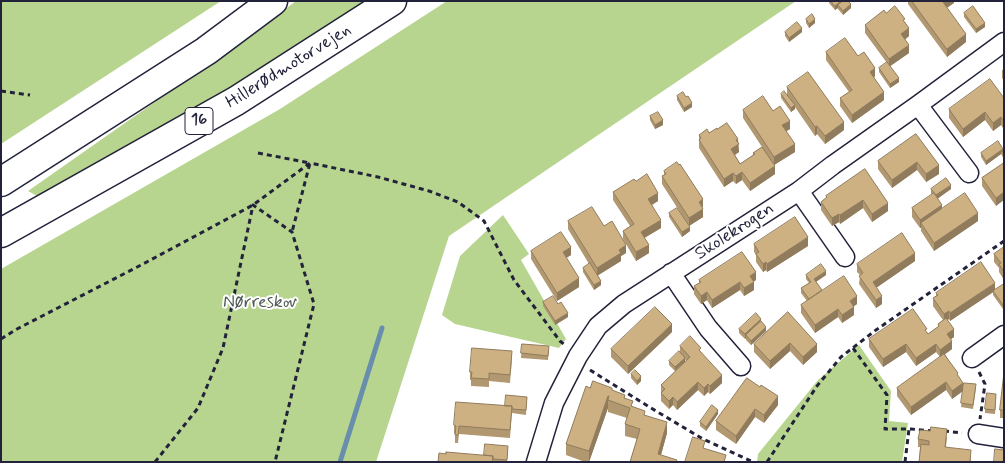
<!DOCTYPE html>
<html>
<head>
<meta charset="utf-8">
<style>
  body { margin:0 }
  #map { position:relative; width:1005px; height:463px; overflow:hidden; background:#fff; font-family:Mynerve,sans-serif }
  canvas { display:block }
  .frame { position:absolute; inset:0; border:2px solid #22223b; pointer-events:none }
</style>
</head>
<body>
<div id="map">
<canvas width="1005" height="463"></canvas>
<div class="frame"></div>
</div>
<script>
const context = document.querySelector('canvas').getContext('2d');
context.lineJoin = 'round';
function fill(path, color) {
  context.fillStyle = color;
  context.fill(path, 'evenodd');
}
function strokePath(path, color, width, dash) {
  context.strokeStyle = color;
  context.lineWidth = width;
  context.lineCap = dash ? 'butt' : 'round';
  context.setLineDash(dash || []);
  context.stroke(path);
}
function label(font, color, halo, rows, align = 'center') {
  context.font = font + ' Mynerve,sans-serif';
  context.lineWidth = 4;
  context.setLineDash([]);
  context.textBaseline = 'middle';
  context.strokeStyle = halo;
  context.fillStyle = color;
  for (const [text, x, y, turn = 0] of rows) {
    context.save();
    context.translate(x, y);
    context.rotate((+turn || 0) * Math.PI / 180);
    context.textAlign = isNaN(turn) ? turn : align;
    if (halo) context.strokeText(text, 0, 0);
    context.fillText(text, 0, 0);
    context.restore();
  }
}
fill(new Path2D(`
  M1 1H221L1 144Z
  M296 1H376L258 78 39 197 28 191 249 36Z
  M447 1H796L449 236 376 462H1V269L280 109Z
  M503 215 529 254 521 260 566 339 559 348 455 324 442 315 460 256Z
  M859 345 891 391 889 421 908 423 902 462H757L758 454 818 380Z`), '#b7d58e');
strokePath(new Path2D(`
  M340 462 382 328`), '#698ead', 5);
const street = new Path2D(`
  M918 105 969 173
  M799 191 845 257
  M671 273 708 328 741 366
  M972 358 1004 335
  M978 434 1004 438
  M536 462 554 403 578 356 598 326 624 304 799 191 833 165 918 105 1004 42`);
const highway = new Path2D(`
  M1 182 206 51 273 1
  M1 233 236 101 392 1`);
strokePath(street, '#22223b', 21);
strokePath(highway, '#22223b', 31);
strokePath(new Path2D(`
  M1 91 30 95
  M258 153 310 163 292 232
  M1 339 17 329 143 264 253 205 310 163 378 177 429 191 458 202 484 221 514 280 560 341 566 346
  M853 348 887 395 885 429H911L932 431
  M590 370 651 408 703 439 753 462
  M979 372 985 384 980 419
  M944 431 962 433
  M155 462 198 408 223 348 253 205 292 232 314 304 275 462
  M767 462 817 386 841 357 876 330 1004 241
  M905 462 909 429`), '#22223b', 3, [5, 4]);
strokePath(street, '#fff', 18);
strokePath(highway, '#fff', 28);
fill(new Path2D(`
  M829 1H848L851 8 843 15 838 9V8L835 10 829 3Z
  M908 1H954V3L947 8 966 42 947 57 908 4Z
  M886 13 905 22 909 36 905 40 909 53 890 66 899 82 890 88 879 72V68L887 63 865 33V25Z
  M964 13 985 27 976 33 964 17Z
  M806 19 815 23 809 28 806 23Z
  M785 32H802L789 42 785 36Z
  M826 52 858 56 875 76 874 78 884 100 852 123 840 106V98L849 92 826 60Z
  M1004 69V81L1002 78V70Z
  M787 87 844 130 825 144 817 134 815 136 795 107V109L791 112 781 98V94H787Z
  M677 96 692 107 684 112 677 100Z
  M1004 98 1003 128 1001 125 993 131 985 120 963 137 949 118V109Z
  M743 110 773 111 790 129 786 131 795 152 774 165 775 174 750 191 742 180 736 184 733 181 724 187 699 148V135L709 133 717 129 738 143 739 152 735 155 740 164 753 155V153L762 147 743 118Z
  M650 116 663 125 655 129 650 120Z
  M916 134 939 174 926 182 917 170 892 188 878 169V161Z
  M1004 149V159L1001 154 986 165 981 157V153Z
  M1004 163 996 206 982 186V178Z
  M865 169 888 211 872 222 863 208 840 224 839 222 832 226 821 210V202L826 198V196Z
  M664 171 702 208 703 217 689 226 662 184V176L664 175Z
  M636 181 658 201 652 205 661 228 644 238 649 253 636 261 623 239V231L630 226 613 200V192Z
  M931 189H951L937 198 942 209 978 221 934 251 921 231V228H920L912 217V208L932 195 931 193Z
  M669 213 690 231 682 237 669 217Z
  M568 221 604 226 626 253 621 256V261L598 275 601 285 594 290 583 272V268L589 264 568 229Z
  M754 244 808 246 767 272 766 270 763 272 756 262V255L754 252Z
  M1004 247V280L999 272V268L994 262V254Z
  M531 251 571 255 566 258 579 287 557 301 531 259Z
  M915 261 876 288 882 304 876 308 859 284 860 275 857 272V264Z
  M806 275H826L816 282 822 291 857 304 854 306V315L842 323 838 317 815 333 801 313V305L807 301 801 293V288L809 283 806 279Z
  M699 280H756L754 281V290L744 296 740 290 712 308 707 300 701 304 694 294V286L699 283Z
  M1004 284V308L1003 309 993 295V291L950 321 949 319 947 320 954 337 951 339 952 349 945 354 958 377 963 390 976 388 973 409 961 407 963 391 952 399 946 390 911 415 897 396V388L940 357 936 352 916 366 906 352 883 367 869 347V339L927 332 928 334 938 327V324L943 320 933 306V298L936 296V293L995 290Z
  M543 302 558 304 568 317 555 325 543 306Z
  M788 312 817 352 803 365 790 351 770 369 754 352V344Z
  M761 322 766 331 751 345 746 340V338L745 339 739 333V329Z
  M672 332 628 374 611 357V349Z
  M522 344 549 350 548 360 521 358Z
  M680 346 701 353 722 383 710 394 708 392 704 396 698 390 677 410 673 405 669 409 661 401V385L686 361 685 359 675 371 669 365V361L680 352Z
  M512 359 510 383 489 381V387L471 386V380H470V372Z
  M1004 373V418H1000V410Z
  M631 374 641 381 637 385 631 378Z
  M747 378 778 405 764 423 755 417 736 444 716 430V421Z
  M590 388 612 390 625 398 633 407 645 415 667 433 661 455 677 462H630L637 439 625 436V424L627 418 608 412V408L589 462H585L566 455V444Z
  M527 397 526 415 512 413V411L510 438 459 434 458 443H455V434L454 433V425L505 406Z
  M996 398 995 414 985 413V409Z
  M718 414 706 431 700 426V422Z
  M947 437 946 447 971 458V462H919L920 447H918V439Z
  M508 446 507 462H438L484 455Z`), '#b19871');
fill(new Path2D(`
  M841 1H843L838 5V8L835 10V6Z
  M944 1H954V3L943 10V2Z
  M851 4V8L843 15V11Z
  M815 19V23L809 28V24Z
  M985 23V27L976 33V29Z
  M802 28V32L789 42V38Z
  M909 28V36L901 42V34Z
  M966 34V42L947 57V49Z
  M909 45V53L889 67V59Z
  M875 68V76L870 80V72Z
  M899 78V82L890 88V84Z
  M884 92V100L852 123V115Z
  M692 103V107L684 112V108Z
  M795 105V109L791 112V108Z
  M985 112V120L963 137V129Z
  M1001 117V125L993 131V123Z
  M663 120V125L655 129V125Z
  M790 121V129L782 134V125Z
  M844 122V130L825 144V136Z
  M817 126V134L815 136V127Z
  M738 139 739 152 731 157V149L736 140Z
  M795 144V152L774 165V157Z
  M1003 149V153L1001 151V154L986 165V161Z
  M917 162V170L892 188V180Z
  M939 165V174L926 182V174Z
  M775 166V174L750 191V183Z
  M742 172V180L736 184V176Z
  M733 173V181L724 187V179Z
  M951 185V189L936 200V195Z
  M1004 192V200L996 206V198Z
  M658 193V201L648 207V199Z
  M703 199V208L699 202Z
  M863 200V208L840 224V215Z
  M888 203V211L872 222V214Z
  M942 205V213L921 223V228H920V220Z
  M703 209V217L689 226V218Z
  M978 213V221L934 251V243Z
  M839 214V222L832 226V218Z
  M661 220V228L641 240V232Z
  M690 227V231L682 237V232Z
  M808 237V246L767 272V264Z
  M626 245V253L621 256V261L597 276V268L619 250Z
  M649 245V253L636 261V252Z
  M571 247V255L563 260V252Z
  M915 253V261L873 290V282Z
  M766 262V270L763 272V264Z
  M826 271V275L814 283V279Z
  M756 272V280L750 284V276Z
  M579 278V287L557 301V293Z
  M601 281V285L594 290V285Z
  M740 282V290L712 308V300Z
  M754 282V290L744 296V288Z
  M995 283V291L950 321V313Z
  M707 292V300L701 304V296Z
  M857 296V304L850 309V301Z
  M882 296V304L876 308V300Z
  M854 307V315L842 323V315Z
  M838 309V317L815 333V325Z
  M949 311V319L944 322V314Z
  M568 313V317L555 325V321Z
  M761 319V324L746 335V338L745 339V334Z
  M672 324V332L628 374V366Z
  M766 327V331L751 345V341Z
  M954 329V337L947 342V334Z
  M952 341V349L940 358V350Z
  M790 343V351L770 369V361Z
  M817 344V352L803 365V357Z
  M906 344V352L883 367V359Z
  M936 344V352L916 366V358Z
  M685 358V362L675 371V367Z
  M722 375V383L710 394V386Z
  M641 376V381L637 385V381Z
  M698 382V390L677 410V402Z
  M946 382V390L911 415V407Z
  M963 383V391L952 399V391Z
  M708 384V392L704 396V388Z
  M608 396V408L589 462V451Z
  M778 396V405L764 423V415Z
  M673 397V405L669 409V401Z
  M755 409V417L736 444V436Z
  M718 410V414L706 431V427Z
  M667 422V433L659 462 658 454Z`), '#907c5c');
const building = new Path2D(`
  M831 1H841L835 6Z
  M843 1H848L851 4 843 11 838 5Z
  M912 1H944L943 2 966 34 947 49Z
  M895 6 905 19 903 20 909 28 901 34 909 45 889 59 865 25 884 10 886 13Z
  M973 6 985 23 976 29 964 13Z
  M812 14 815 19 809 24 806 19Z
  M797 22 802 28 789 38 785 32Z
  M845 38 858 56 864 52 875 68 870 72 884 92 852 115 840 98 852 90 826 52Z
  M887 62 899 78 890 84 879 68Z
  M808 72 844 122 825 136 817 126 815 127 787 87Z
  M990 79 1004 98V120H1003L1001 117 993 123 985 112 963 129 949 109Z
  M784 91 795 105 791 108 781 94Z
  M683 92 686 97 688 96 692 103 684 108 677 96Z
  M763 96 773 111 780 106 790 121 782 125 795 144 774 157 743 110Z
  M658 112 663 120 655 125 650 116Z
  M727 123 738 139 736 140 739 144 731 149 740 164 755 154 753 153 762 147 775 166 750 183 742 172 736 176 733 173 724 179 699 140 701 138 699 135 707 129 709 133 717 128V129Z
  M916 134 939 165 926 174 917 162 892 180 878 161Z
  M998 141 1003 149 986 161 981 153Z
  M677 162 679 165 680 164 703 199 699 202 703 209 689 218 662 176 666 174 664 171Z
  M1004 163V192L996 198 982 178Z
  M865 169 888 203 872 214 863 200 840 215 839 214 832 218 821 202 827 197 826 196Z
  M647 174 658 193 648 199 661 220 641 232 649 245 636 252 623 231 634 224 613 192 634 179 636 181Z
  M946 178 951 185 936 195 931 189Z
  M934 193 942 205 920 220 912 208Z
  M965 193 978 213 934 243 921 223Z
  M592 207 604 226 612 221 626 245 619 250 621 253 597 268 568 221Z
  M677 208 690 227 682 232 669 213Z
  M795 217 808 237 767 264 766 262 763 264 756 254 759 252 754 244Z
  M561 232 571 247 563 252 579 278 557 293 531 251Z
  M902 233 915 253 873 282 882 296 876 300 859 276 863 273 857 264Z
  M1004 247V272L999 264 1001 263 994 254Z
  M742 252 756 272 750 276 754 282 744 288 740 282 712 300 707 292 701 296 694 286 701 282 699 280Z
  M981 262 995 283 950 313 949 311 944 314 933 298 938 295 936 293Z
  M590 263 601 281 594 285 583 268Z
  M821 264 826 271 814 279 822 290 809 299 801 288 811 282 806 275Z
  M844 276 857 296 850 301 854 307 842 315 838 309 815 325 801 305Z
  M1004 284V304L1003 305 993 291Z
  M553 296 558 304 561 302 568 313 555 321 543 302Z
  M655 307 672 324 628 366 611 349Z
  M913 309 927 329 925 330 928 334 939 326 938 324 946 318 954 329 947 334 952 341 940 350 936 344 916 358 906 344 883 359 869 339Z
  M788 312 817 344 803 357 790 343 770 361 754 344Z
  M756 313 761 319 745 334 739 329Z
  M761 321 766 327 751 341 746 335Z
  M690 336 701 348 699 350 722 375 710 386 708 384 704 388 698 382 677 402 673 397 669 401 661 393 665 389 661 385 690 357 680 346Z
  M522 344 549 346 548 356 521 353Z
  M472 348 512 351 510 375 489 373V379L471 378 472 372H470Z
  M679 351 685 358 675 367 669 361Z
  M944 354 958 373 957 374 963 383 952 391 946 382 911 407 897 388Z
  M635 370 641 376 637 381 631 374Z
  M1004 373V410H1000Z
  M747 378 760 387 761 385 778 396 764 415 755 409 736 436 716 421Z
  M593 381 612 388V390L625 395 624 398 633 401 631 406 645 411 644 415 667 422 658 454 677 460 676 462H630L640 429 625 424 630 408 608 400 609 396H608L589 451 566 444 586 386 590 388Z
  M964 383 976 384 973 405 961 403Z
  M987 393 996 394 995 410 985 409Z
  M506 395 527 397 526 410 512 409V406H505Z
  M456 402 512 406 510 430 459 426 458 435H455L456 426 454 425Z
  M712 405 718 410 706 427 700 422Z
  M931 427 947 429 945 447 971 450 970 462H919L921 444 929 445V441L918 439 920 430 930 431Z
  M693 437 705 441 703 448 726 455 724 462H685Z
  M485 444 508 446 507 460 493 459V456L484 455Z
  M995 449 1004 450V462H994Z
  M446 452 493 456 492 462H438L439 453 446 454Z`);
fill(building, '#ceb183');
strokePath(building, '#907c5c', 1);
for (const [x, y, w] of [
  [199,121,28]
]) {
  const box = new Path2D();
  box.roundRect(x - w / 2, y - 13.5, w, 27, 4);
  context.fillStyle = '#fff';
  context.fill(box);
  strokePath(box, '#22223b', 1);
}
label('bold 16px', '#22223b', null, [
  ["16",199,121]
]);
label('18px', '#22223b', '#fff', [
  ["Hillerødmotorvejen",289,67,-32],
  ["Skolekrogen",735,232,-33]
]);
label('18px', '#4f5854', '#fff', [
  ["Nørreskov",260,303]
]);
</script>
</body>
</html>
